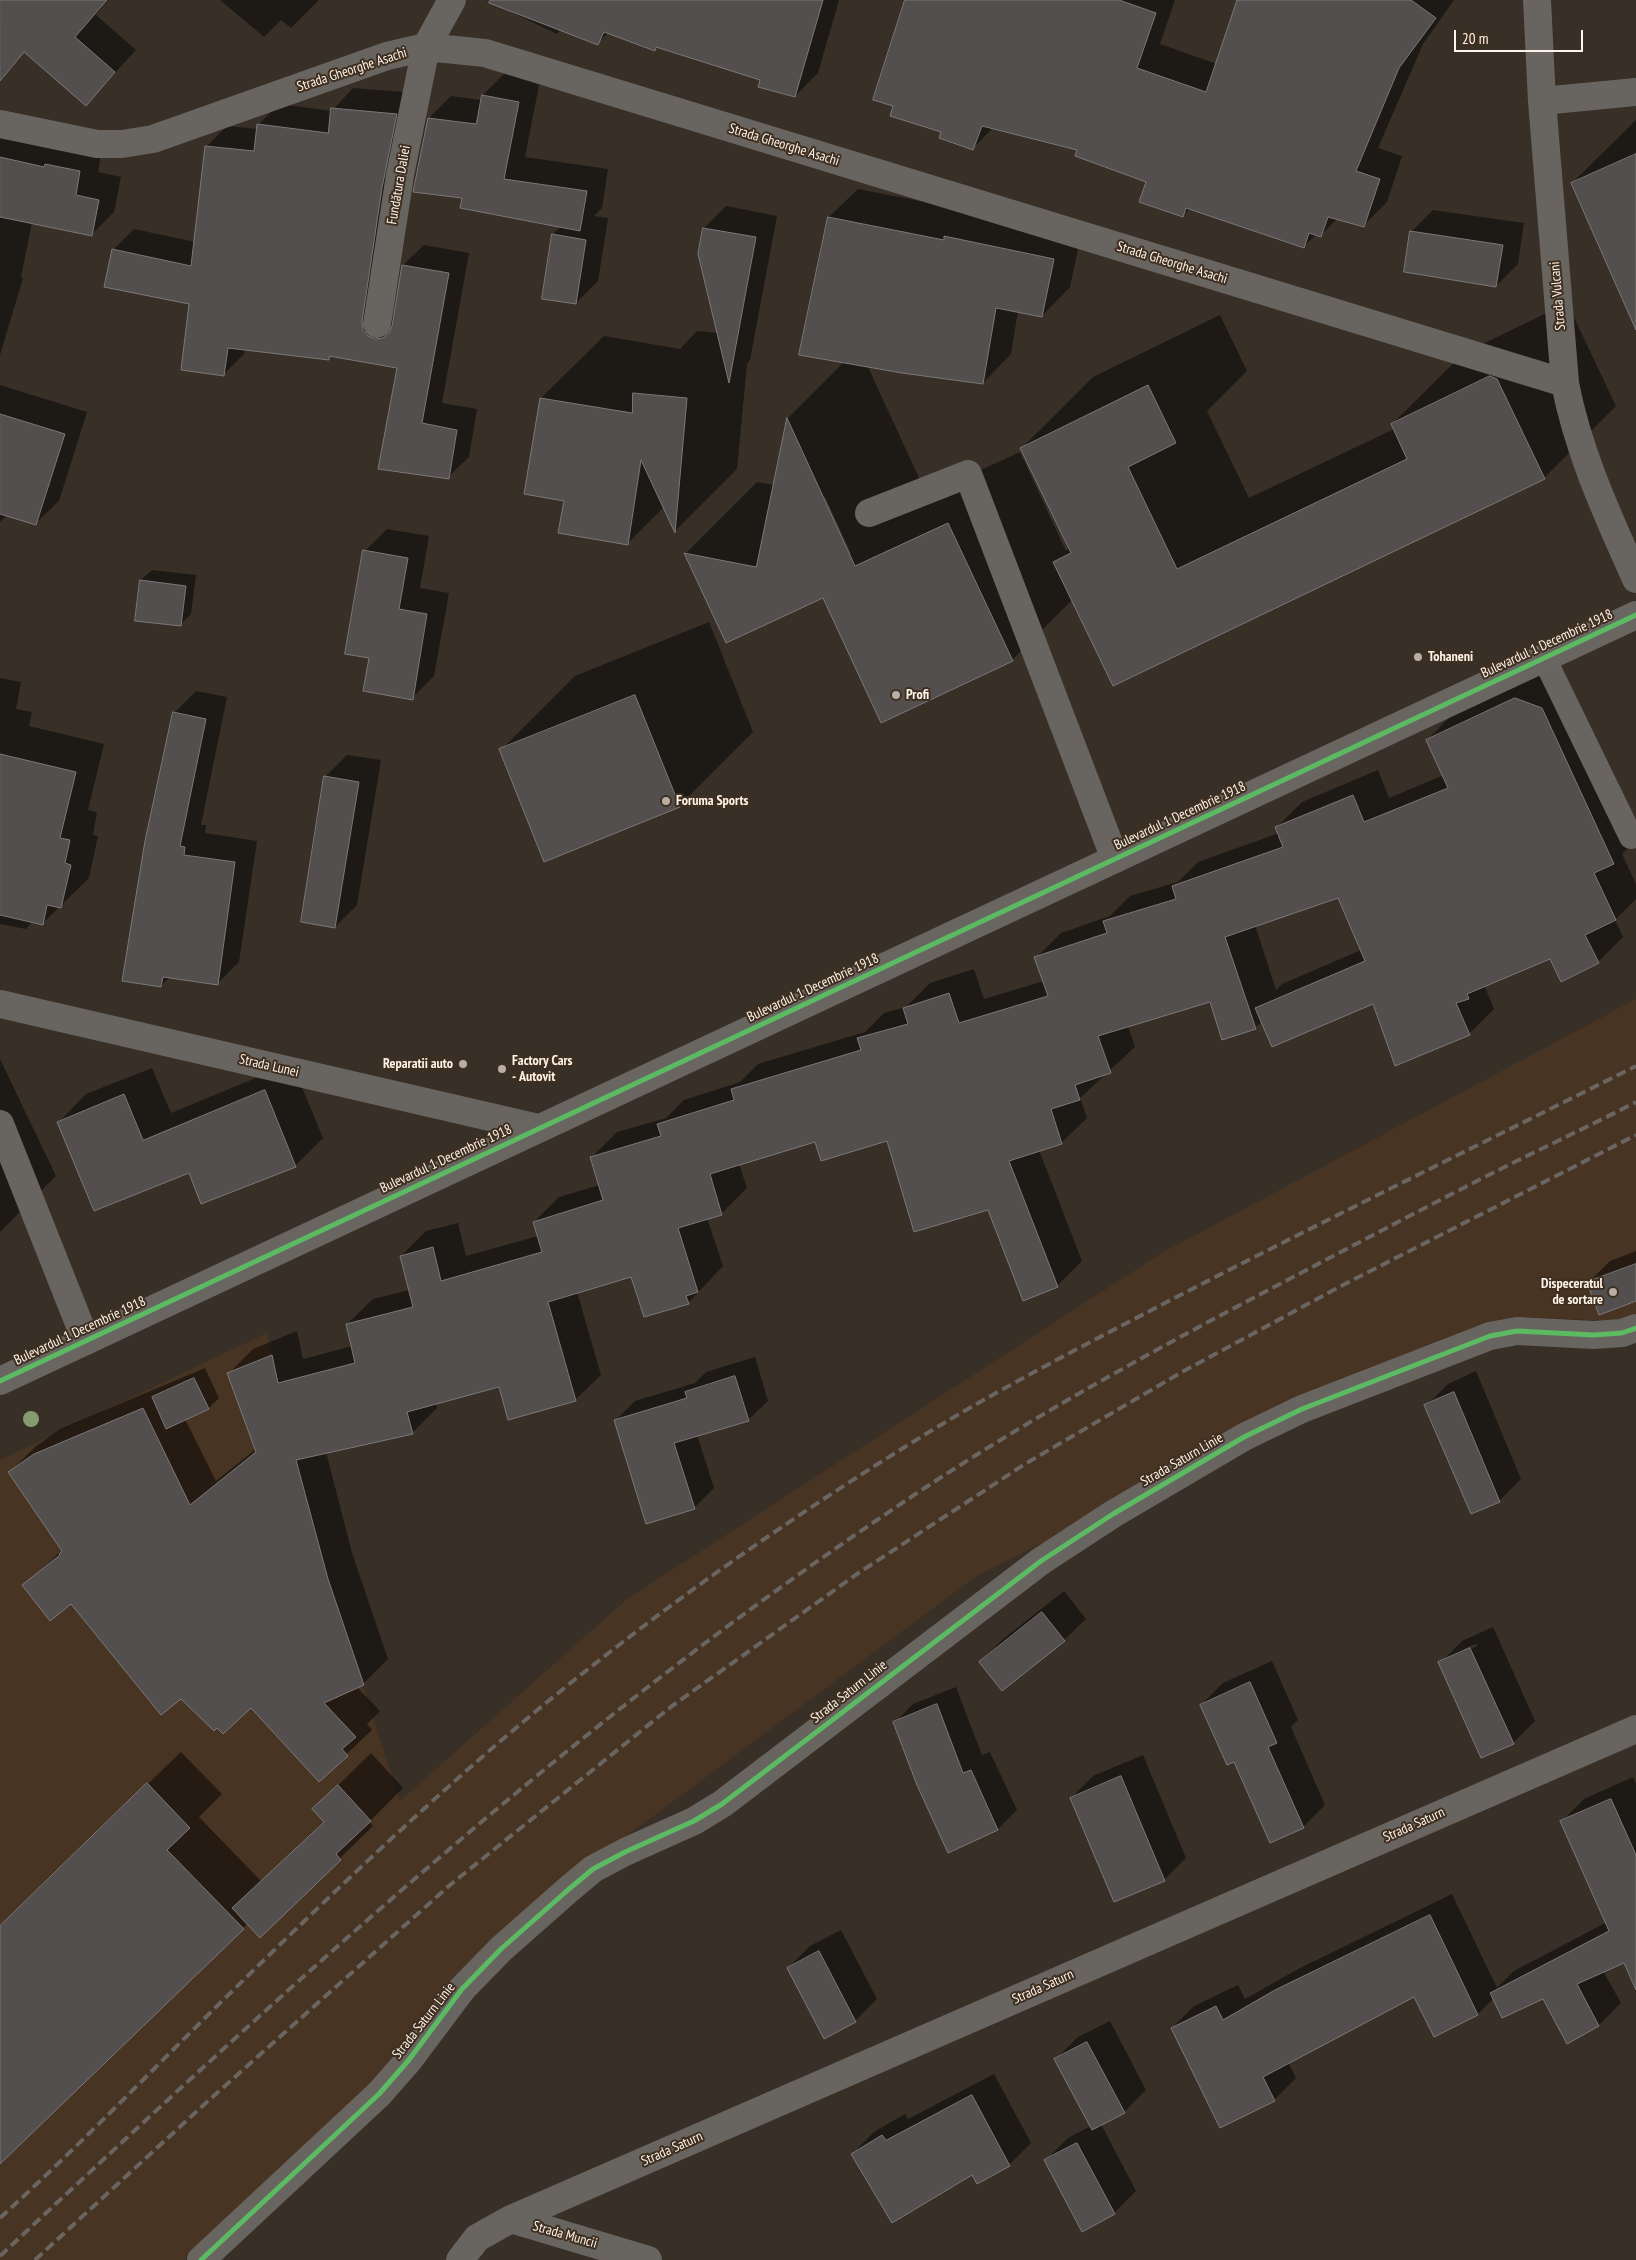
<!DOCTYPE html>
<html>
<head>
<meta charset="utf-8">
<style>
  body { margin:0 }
  #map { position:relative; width:1636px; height:2260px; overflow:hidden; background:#382f27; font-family:"PT Sans Narrow",sans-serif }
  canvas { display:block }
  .scale { position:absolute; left:1454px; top:30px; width:129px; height:22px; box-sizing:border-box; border:2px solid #fef3ea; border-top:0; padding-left:6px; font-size:15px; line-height:18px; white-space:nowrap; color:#fef3ea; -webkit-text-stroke:4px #3f2f20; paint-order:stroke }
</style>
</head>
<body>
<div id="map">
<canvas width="1636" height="2260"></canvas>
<div class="scale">20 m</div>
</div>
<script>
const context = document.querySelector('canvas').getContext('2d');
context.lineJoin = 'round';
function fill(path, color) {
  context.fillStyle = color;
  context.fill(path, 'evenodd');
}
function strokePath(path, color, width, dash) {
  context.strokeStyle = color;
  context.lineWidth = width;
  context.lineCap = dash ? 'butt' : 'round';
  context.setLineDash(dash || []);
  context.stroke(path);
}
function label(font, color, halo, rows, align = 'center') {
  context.font = font + ' "PT Sans Narrow",sans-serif';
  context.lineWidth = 4;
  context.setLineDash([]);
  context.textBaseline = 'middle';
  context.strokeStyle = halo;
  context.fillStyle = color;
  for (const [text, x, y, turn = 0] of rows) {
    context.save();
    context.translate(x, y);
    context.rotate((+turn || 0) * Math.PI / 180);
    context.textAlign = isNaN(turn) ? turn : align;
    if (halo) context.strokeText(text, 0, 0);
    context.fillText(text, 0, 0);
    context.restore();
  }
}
fill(new Path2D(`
  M1636 999V1314L1615 1321 1526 1317 1476 1330 978 1575 539 1901 374 2084 184 2260H0V1460L267 1333 287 1425 328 1579 400 1801 627 1599 1160 1254Z`), '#483423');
fill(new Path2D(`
  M0 0H108L96 15 136 50 86 104 25 51 0 45Z
  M220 0H319L291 28 281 20 264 37Z
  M486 0H839L818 73 795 96 762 80 658 46 655 49 609 32 598 43 561 29 557 34Z
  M906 0H1175L1160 44 1217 64 1239 0H1454L1423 44 1378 148 1402 156 1387 202 1363 226 1338 218 1321 235 1317 234 1304 246 1191 208 1183 215 1148 181 1079 150 994 127 972 149 895 106Z
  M505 73 540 80 525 157 608 169 602 208 594 216 608 218 598 281 576 303 553 234 561 226 463 197 429 118 451 96 482 100 483 95Z
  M353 88 416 93 387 316 395 319 403 265 424 245 469 253 442 403 477 409 469 457 448 477 380 468 399 367 331 355 328 358 245 349 244 354 224 374 190 303 113 250 134 229 195 242 207 146 227 126 258 129V125L279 104 332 111Z
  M1636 120V322L1572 183Z
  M0 130 102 148 98 172 121 177 114 212 91 235 32 222 21 277 23 278 0 355Z
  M858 189 971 211 1082 230 1070 287 1042 316 1018 311 1011 354 983 383 867 365 927 495 1020 452 1066 551 1069 547 1021 449 1093 377 1220 315 1247 371 1207 411 1249 498 1394 429 1392 424 1464 353 1563 305 1569 307 1616 406 1544 478 1072 600 1012 660 823 597 727 641 686 553 757 482 774 485 788 418 845 361 829 217ZM825 497 851 553 849 555 823 498Z
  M726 206 777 216 750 360 747 364 737 469 675 531 664 507 628 543 565 500 541 398 604 336 680 349 697 331 718 333 704 228Z
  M1433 210 1524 223 1518 264 1496 286 1411 232Z
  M0 385 87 412 59 501 36 523 7 515 0 522Z
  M387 529 429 536 420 588 449 593 434 676 412 698 370 657 365 551Z
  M152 570 196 575 191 614 180 625 141 580Z
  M709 622 753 732 679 806 501 750 575 676Z
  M1541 674 1636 840 1622 854 1636 884V899L1615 920 1623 937 1598 962 1551 958 1484 985 1494 1009 1469 1034 1373 1003 1262 1021 1255 1028 1210 1000 1128 1026 1135 1047 1080 1098 1087 1118 1061 1143 1039 1150 1082 1261 1057 1286 989 1208 888 1139 816 1140 739 1164 747 1188 722 1213 707 1218 723 1266 688 1303 632 1275 577 1292 601 1375 575 1400 500 1386 436 1403 437 1408 412 1433 326 1452 352 1553 388 1659 363 1684 357 1687 380 1711 367 1724 372 1730 319 1780 251 1706 217 1727 71 1603 24 1586 63 1549 10 1472 35 1447 60 1429 205 1368 219 1398 209 1408 185 1419 216 1481 256 1449 228 1374 253 1349 297 1331 303 1359 353 1346 347 1324 373 1299 410 1290 401 1256 426 1231 458 1223 466 1256 538 1236 534 1222 559 1197 600 1185 592 1157 617 1132 666 1118 684 1100 740 1082 758 1064 865 1032 884 1013 906 1007 930 983 974 969 984 999 1044 981 1036 958 1061 933 1110 916 1130 896 1178 882 1198 862 1279 833 1277 827 1302 802 1378 770 1389 798 1444 775 1427 740 1452 715ZM1339 897 1361 950 1282 984 1276 990 1255 925Z
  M0 678 21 682 16 709 32 712 29 726 104 744 88 810 97 812 93 835 98 836 89 878 43 923 33 921 26 929 0 924Z
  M196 691 227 697 201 825H206L205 833 257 841 239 962 217 984 170 977 161 986 174 713Z
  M347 755 381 760 357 905 335 927 325 777Z
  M0 1059 56 1176 0 1232Z
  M292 1063 323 1138 295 1166 189 1171 59 1122 86 1094 152 1068 171 1113Z
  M1636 1251V1299L1588 1283 1610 1261Z
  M755 1357 768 1401 748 1420 697 1435 714 1488 694 1508 616 1420 635 1401 695 1383 706 1372Z
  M1476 1371 1521 1479 1499 1501 1426 1406 1448 1384Z
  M1064 1591 1086 1619 1064 1640 980 1662 1002 1640Z
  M1493 1627 1535 1721 1513 1743 1440 1663 1462 1641ZM1476 1644 1477 1646 1464 1652V1649Z
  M1272 1661 1298 1720 1291 1727 1325 1805 1303 1827 1234 1760 1201 1705 1223 1683Z
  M956 1687 982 1755 990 1752 1017 1810 998 1829 949 1851 895 1722 913 1704Z
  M181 1752 222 1794 199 1817 261 1881 324 1821 314 1809 371 1753 403 1788 369 1822 373 1826 260 1936 248 1923 0 2162V1926Z
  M1143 1755 1186 1858 1164 1880 1114 1900 1071 1798 1093 1776Z
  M1633 1777 1636 1784V1956L1603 1971 1621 2003 1599 2025 1568 2042 1544 1998H1494L1478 2014 1434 2035 1414 1995 1288 2062 1296 2078 1274 2100 1172 2028 1194 2006 1238 1985 1245 1999 1298 1969 1452 1894 1497 1988 1514 1971 1607 1922 1562 1821 1584 1799Z
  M841 1930 877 1999 855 2021 824 2037 788 1968 810 1946Z
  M1110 2021 1146 2090 1124 2112 1101 2124 1136 2191 1114 2213 1046 2160 1068 2138 1091 2126 1056 2059 1078 2037Z
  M994 2074 1031 2143 1009 2165 973 2173 852 2154 874 2132 905 2114 908 2119Z`), '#0007');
const building = new Path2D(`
  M0 0H107L75 37 115 72 86 106 24 52 0 81Z
  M490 0H823L795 97 758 87 760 80 656 47 655 51 604 32 598 45 489 3Z
  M905 0H1119L1156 13 1137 68 1206 92 1237 0H1411L1436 18 1399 68 1356 171 1380 179 1364 227 1328 217 1321 237 1309 233 1304 248 1186 208 1183 217 1139 202 1146 182 1075 156 1077 150 982 126 973 150 939 138 941 132 890 116 893 106 873 100Z
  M482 95 519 102 504 179 587 191 580 231 460 208 462 198 413 192 428 118 476 124Z
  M331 108 397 114 382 188 362 322 363 330 368 336 375 339 383 338 389 333 392 326 402 265 449 273 422 423 457 430 449 479 378 469 397 368 329 356V360L228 348 224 376 181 370 189 304 104 287 112 249 191 266 205 146 254 151 257 124 328 133Z
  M1636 154V330L1571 183Z
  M0 157 44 167 45 164 80 171 76 195 99 200 92 236 0 217Z
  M828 217 944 240V236L1054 259 1042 317 996 308 983 384 902 373 799 355Z
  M703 228 756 237 729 383 698 254Z
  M1410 231 1503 245 1496 287 1404 272Z
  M552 234 586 240 576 304 542 299Z
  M1490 376 1497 379 1545 479 1113 686 1053 562 1071 553 1020 448 1148 385 1176 443 1128 467 1177 569 1407 459 1391 424Z
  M633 393 687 398 675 533 641 460 628 545 558 533 564 501 524 494 540 398 632 413Z
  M0 414 65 434 36 525 0 514Z
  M787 418 855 566 948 523 1013 661 881 723 823 598 726 643 684 553 756 567Z
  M363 550 408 558 399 609 427 614 413 700 363 691 369 658 345 654Z
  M140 580 186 586 181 626 135 621Z
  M635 695 680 807 544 862 499 749Z
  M1515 698 1542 708 1614 864 1594 873 1616 920 1585 935 1599 963 1561 982 1550 959 1467 994 1469 999 1456 1003 1470 1035 1395 1066 1373 1004 1272 1047 1255 1008 1365 961 1338 898 1225 937 1256 1029 1222 1040 1210 1002 1098 1036 1111 1073 1075 1085 1080 1100 1051 1109 1062 1144 1009 1161 1058 1287 1023 1301 988 1210 914 1232 887 1141 821 1161 815 1142 710 1174 722 1215 678 1228 698 1292 686 1296 689 1304 644 1317 631 1277 548 1302 576 1401 508 1420 499 1387 407 1412 413 1434 296 1460 328 1579 364 1685 324 1703 356 1737 342 1749 348 1756 319 1782 251 1708 223 1734 217 1728 214 1731 181 1699 161 1715 71 1604 50 1621 22 1585 60 1555 59 1554 62 1551 8 1472 34 1454 143 1408 190 1505 256 1452 227 1373 272 1355 278 1383 355 1363 346 1324 413 1307 400 1256 433 1247 441 1281 542 1252 533 1222 603 1200 590 1157 661 1136 657 1124 734 1100 731 1089 861 1050 857 1038 908 1024 903 1008 949 993 959 1023 1048 996 1034 957 1107 933 1103 921 1176 899 1172 886 1283 847 1275 827 1353 795 1364 822 1448 788 1426 740Z
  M173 712 206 719 180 846 185 847 184 855 235 862 218 985 163 977 161 987 122 981 145 841Z
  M0 754 76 772 60 838 70 840 65 863 71 865 61 908 47 905 43 925 0 915Z
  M324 776 359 782 335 928 301 922Z
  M265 1090 296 1167 201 1204 189 1173 94 1211 57 1122 124 1094 143 1140Z
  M1636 1264V1301L1599 1315 1587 1282Z
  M735 1376 749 1421 674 1443 695 1509 646 1524 614 1420 687 1398 685 1392Z
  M194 1378 209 1409 166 1429 152 1397Z
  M1454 1392 1500 1502 1471 1514 1424 1405Z
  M1042 1612 1065 1641 1002 1691 979 1662Z
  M1470 1648 1514 1744 1481 1758 1438 1662Z
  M1250 1682 1277 1743 1268 1747 1304 1828 1270 1843 1234 1762 1227 1765 1200 1705Z
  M937 1704 963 1773 971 1770 998 1830 948 1853 917 1785 893 1722Z
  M1121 1776 1165 1881 1114 1902 1070 1798Z
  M147 1783 190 1828 167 1850 244 1929 0 2164V1926Z
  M338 1785 371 1821 336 1854 341 1860 260 1938 232 1908 324 1822 312 1809Z
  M1611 1799 1636 1855V1990L1624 1963 1577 1984 1599 2026 1567 2044 1543 1999 1502 2018 1490 1993 1609 1931 1560 1821Z
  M1430 1915 1478 2015 1434 2037 1414 1997 1263 2077 1275 2101 1220 2128 1171 2028 1216 2006 1223 2020 1275 1990Z
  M819 1951 856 2022 824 2039 787 1968Z
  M1087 2042 1125 2113 1092 2130 1054 2059Z
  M972 2095 1010 2166 977 2184 972 2175 892 2223 851 2154 882 2135 886 2140Z
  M1077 2143 1115 2214 1082 2232 1044 2160Z`);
fill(building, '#534f4f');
strokePath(building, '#7c7879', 1);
strokePath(new Path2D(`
  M1544 658 1631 837`), '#686460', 24);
strokePath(new Path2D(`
  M1537 0 1542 101 1565 383C1578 452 1608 516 1636 579
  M1542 101 1636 92
  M0 124 97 144H122L153 139 387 56 426 47 485 53 1565 383
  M377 324 400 175 426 47 452 0
  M869 513 968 474 1115 859
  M0 1004 538 1128
  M0 1124 86 1341
  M511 2219 648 2260
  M201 2260 379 2094 408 2061 462 1989 501 1949 569 1889 593 1869 625 1852 694 1821 722 1804 1041 1561 1113 1514 1244 1437 1302 1409 1490 1336 1517 1331 1594 1335 1622 1333 1636 1328
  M460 2260 477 2238 511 2219 1636 1729`), '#686460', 28);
strokePath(new Path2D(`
  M0 1381 1636 615`), '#696662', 28);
strokePath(new Path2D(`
  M0 2218C90 2136 174 2047 261 1963 370 1857 481 1752 601 1659 699 1582 802 1511 908 1445 991 1393 1079 1348 1165 1303 1321 1222 1479 1145 1636 1066
  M0 2256C281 1993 564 1731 883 1516 1008 1430 1141 1357 1276 1286 1341 1252 1407 1217 1473 1183 1527 1155 1582 1130 1636 1102
  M35 2260 208 2101 450 1885 672 1706 857 1574 1025 1464 1182 1372 1343 1285 1636 1135`), '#6a6560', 4, [10, 5]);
strokePath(new Path2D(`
  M0 1381 1636 615
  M201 2260 379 2094 408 2061 462 1989 501 1949 569 1889 593 1869 625 1852 694 1821 722 1804 1041 1561 1113 1514 1244 1437 1302 1409 1490 1336 1517 1331 1594 1335 1622 1333 1636 1328`), '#5cba63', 5);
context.fillStyle = '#879b71';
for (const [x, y] of [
  [31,1419]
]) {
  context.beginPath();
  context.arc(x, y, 8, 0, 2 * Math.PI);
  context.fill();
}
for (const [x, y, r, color] of [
  [1418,657,5,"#b9aea6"],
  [896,695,5,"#b9aea6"],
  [666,801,5,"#b9aea6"],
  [463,1064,5,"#b9aea6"],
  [502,1069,5,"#b9aea6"],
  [1613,1292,5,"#b9aea6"]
]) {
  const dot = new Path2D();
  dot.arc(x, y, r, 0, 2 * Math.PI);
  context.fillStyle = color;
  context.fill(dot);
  strokePath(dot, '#3f2f20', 2);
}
label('14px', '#fef3ea', '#3f2f20', [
  ["Strada Gheorghe Asachi",352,70,-18],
  ["Strada Gheorghe Asachi",784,145,17],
  ["Fundătura Daliei",399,185,-80],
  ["Strada Gheorghe Asachi",1172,263,17],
  ["Strada Vulcani",1558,296,-95],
  ["Bulevardul 1 Decembrie 1918",1547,644,-25],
  ["Bulevardul 1 Decembrie 1918",1180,816,-25],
  ["Bulevardul 1 Decembrie 1918",813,988,-25],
  ["Strada Lunei",269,1066,13],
  ["Bulevardul 1 Decembrie 1918",446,1159,-25],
  ["Bulevardul 1 Decembrie 1918",80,1331,-25],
  ["Strada Saturn Linie",1182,1460,-30],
  ["Strada Saturn Linie",849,1692,-38],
  ["Strada Saturn",1414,1825,-24],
  ["Strada Saturn",1043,1987,-24],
  ["Strada Saturn Linie",424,2021,-52],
  ["Strada Saturn",672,2149,-24],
  ["Strada Muncii",565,2235,16]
]);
label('bold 14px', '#fef3ea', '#3f2f20', [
  ["Tohaneni",1428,657],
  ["Profi",906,695],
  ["Foruma Sports",676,801],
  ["Factory Cars",512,1061],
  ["- Autovit",512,1077],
  ["Reparatii auto",453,1064,"right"],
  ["Dispeceratul",1603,1284,"right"],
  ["de sortare",1603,1300,"right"]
], 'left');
</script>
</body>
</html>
